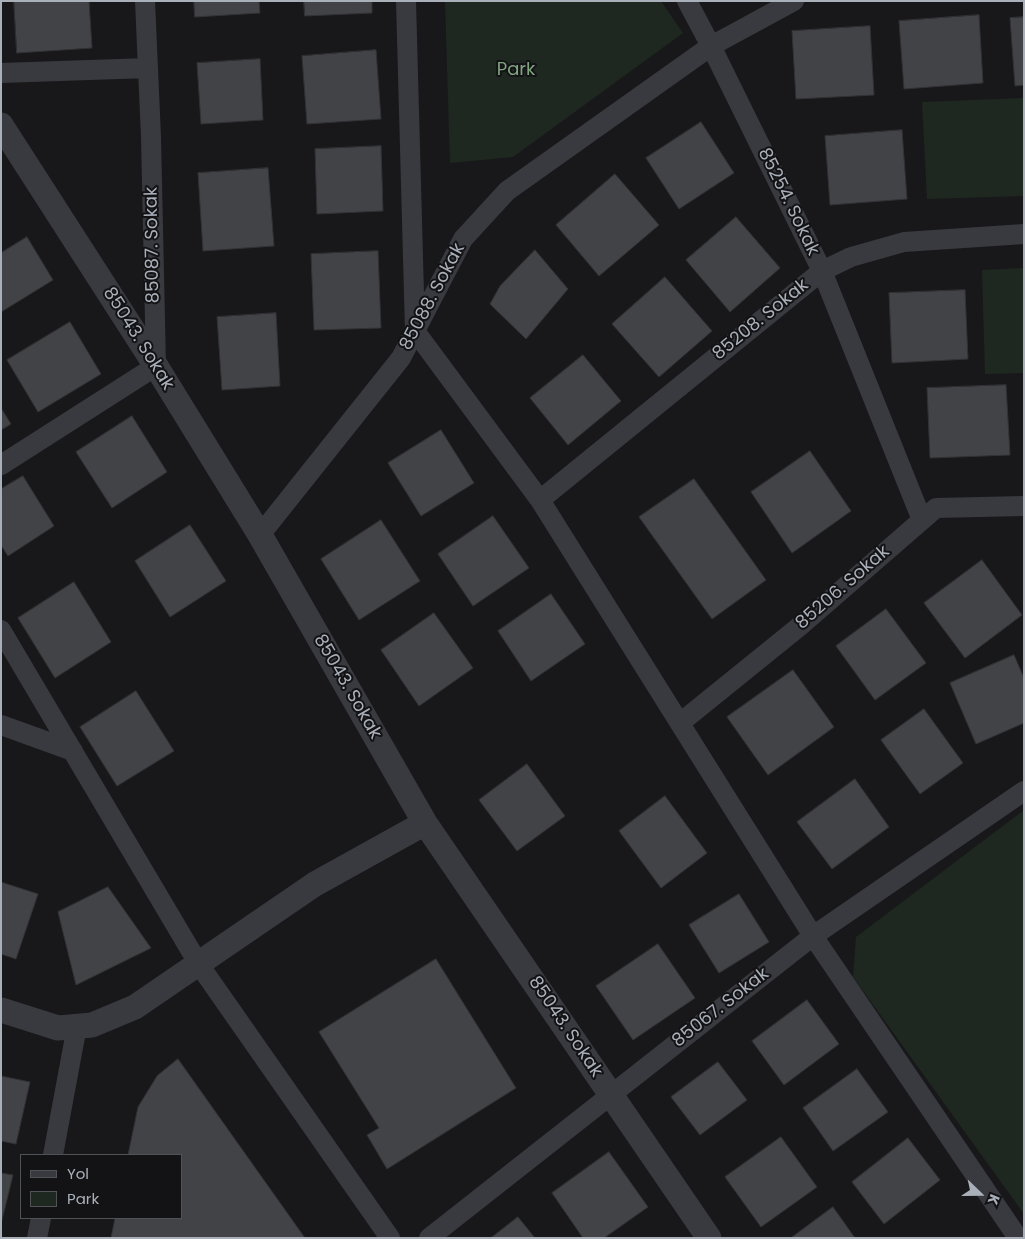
<!DOCTYPE html>
<html>
<head>
<meta charset="utf-8">
<style>
  body { margin:0 }
  #map { position:relative; width:1025px; height:1239px; overflow:hidden; background:#18181a; font-family:Poppins,sans-serif }
  canvas { display:block }
  .frame { position:absolute; inset:0; border:2px solid #aab0ba; pointer-events:none }
  .legend { position:absolute; left:20px; top:1154px; width:162px; height:65px; box-sizing:border-box; background:#131315; border:1px solid #4f5257; margin:0; padding:6px 9px; list-style:none; font-size:15px; color:#aab0ba }
  .legend li { display:flex; align-items:center; gap:10px; height:25px }
  .legend b { width:25px; border:1px solid #4f5257 }
  .north { position:absolute; left:955px; top:1169px; width:50px; height:50px; -webkit-text-stroke:4px #131315; paint-order:stroke; rotate:112deg; font-size:14px; font-weight:700; line-height:20px; text-align:center; color:#aab0ba }
  .north::after { content:''; display:block; margin:auto; width:18px; height:22px; background:#aab0ba; clip-path:polygon(50% 0,100% 100%,50% 72%,0 100%) }
</style>
</head>
<body>
<div id="map">
<canvas width="1025" height="1239"></canvas>
<div class="frame"></div>
<ul class="legend">
<li><b style="height:6px;background:#393a3f"></b>Yol</li>
<li><b style="height:14px;background:#1f2820"></b>Park</li>
</ul>
<div class="north">K</div>
</div>
<script>
const context = document.querySelector('canvas').getContext('2d');
context.lineJoin = 'round';
function fill(path, color) {
  context.fillStyle = color;
  context.fill(path, 'evenodd');
}
function strokePath(path, color, width, dash) {
  context.strokeStyle = color;
  context.lineWidth = width;
  context.lineCap = dash ? 'butt' : 'round';
  context.setLineDash(dash || []);
  context.stroke(path);
}
function label(font, color, halo, rows, align = 'center') {
  context.font = font + ' Poppins,sans-serif';
  context.lineWidth = 4;
  context.setLineDash([]);
  context.textBaseline = 'middle';
  context.strokeStyle = halo;
  context.fillStyle = color;
  for (const [text, x, y, turn = 0] of rows) {
    context.save();
    context.translate(x, y);
    context.rotate((+turn || 0) * Math.PI / 180);
    context.textAlign = isNaN(turn) ? turn : align;
    if (halo) context.strokeText(text, 0, 0);
    context.fillText(text, 0, 0);
    context.restore();
  }
}
fill(new Path2D(`
  M445 1H661L683 33 513 157 450 163Z
  M1024 98V196L927 199 922 102Z
  M1024 268V373L985 374 982 270Z
  M1024 810V1214L853 977 856 937Z`), '#1f2820');
const building = new Path2D(`
  M14 1H89L92 48 17 53Z
  M194 1H259L260 13 195 17Z
  M304 1H372V13L305 16Z
  M979 15 983 83 904 89 899 21Z
  M1024 17V85L1015 86 1010 18Z
  M870 26 874 95 796 99 792 31Z
  M376 50 381 119 307 124 302 56Z
  M260 59 263 120 201 124 197 63Z
  M701 122 734 173 679 209 646 158Z
  M902 130 907 199 830 205 825 136Z
  M381 146 383 211 317 214 315 149Z
  M268 168 274 246 203 251 198 173Z
  M615 174 659 225 599 276 556 225Z
  M736 217 780 268 730 312 686 260Z
  M27 237 53 280 1 312V253Z
  M535 250 568 289 526 339 490 304 500 286Z
  M378 251 381 328 314 330 311 254Z
  M665 277 712 331 659 377 612 324Z
  M965 290 968 359 892 363 889 293Z
  M276 313 280 386 222 390 217 317Z
  M70 322 101 374 38 412 7 360Z
  M583 355 621 401 568 445 530 398Z
  M1006 385 1010 455 930 458 927 388Z
  M1 408 11 424 1 430Z
  M132 416 167 472 112 508 76 452Z
  M441 430 474 483 421 516 388 463Z
  M810 451 851 511 792 553 751 492Z
  M23 476 54 526 8 556 1 545V489Z
  M694 479 766 580 712 619 639 517Z
  M493 516 529 568 473 606 438 554Z
  M381 520 420 581 359 620 321 559Z
  M190 525 226 581 170 617 135 561Z
  M982 560 1022 615 965 658 924 603Z
  M74 582 111 642 55 678 18 618Z
  M551 594 585 644 531 681 498 631Z
  M886 609 926 663 875 700 836 646Z
  M434 613 473 668 419 706 381 650Z
  M1014 655 1024 678V723L976 744 950 683Z
  M793 670 834 727 768 775 727 717Z
  M136 691 174 751 117 786 80 727Z
  M924 709 963 763 920 794 881 740Z
  M527 764 565 816 517 851 479 800Z
  M855 779 889 827 832 869 797 822Z
  M665 796 707 853 661 888 619 831Z
  M1 882 38 894 16 959 1 954Z
  M108 887 151 948 76 985 58 912Z
  M739 894 769 942 719 973 689 925Z
  M658 944 695 998 633 1040 596 986Z
  M436 959 516 1088 387 1169 367 1135 379 1128 319 1032Z
  M807 1000 839 1044 784 1085 752 1041Z
  M178 1059 305 1238H111L115 1218H181V1155H128L138 1107 157 1076Z
  M718 1062 747 1100 700 1135 671 1097Z
  M857 1069 888 1112 833 1151 803 1108Z
  M1 1076 30 1082 16 1144 1 1141Z
  M781 1137 817 1187 761 1227 725 1177Z
  M908 1138 940 1180 884 1224 852 1182Z
  M609 1152 648 1207 604 1238H583L552 1193Z
  M1 1173 13 1175 1 1224Z
  M833 1207 855 1238H791Z
  M518 1217 535 1238H491Z`);
fill(building, '#424347');
strokePath(building, '#323236', 1);
strokePath(new Path2D(`
  M406 1 415 331 540 500 813 936 1018 1238
  M687 1 711 46 822 271 922 520
  M1 73 148 68
  M1 465 156 366 151 137 145 1
  M540 500 822 271 851 257 904 242 1024 234
  M260 535 401 358 463 239 507 191 711 46 794 1
  M1 630 198 963 390 1238
  M680 723 800 626 936 508 1024 506
  M1 725 73 751
  M53 1155 77 1026
  M37 1238 41 1218
  M429 1238 813 936 1024 791`), '#393a3f', 20);
strokePath(new Path2D(`
  M1 125 156 366 260 535 425 823 709 1238
  M1 1010 58 1028 92 1025 135 1007 315 884 425 823`), '#393a3f', 25);
label('18px', '#80a680', '#131315', [
  ["Park",516,70]
]);
label('18px', '#aab0ba', '#131315', [
  ["85254. Sokak",788,202,64],
  ["85087. Sokak",153,245,-91],
  ["85088. Sokak",433,297,-62],
  ["85208. Sokak",761,320,-39],
  ["85043. Sokak",138,339,58],
  ["85206. Sokak",843,588,-41],
  ["85043. Sokak",347,687,60],
  ["85067. Sokak",721,1008,-38],
  ["85043. Sokak",565,1027,56]
]);
</script>
</body>
</html>
